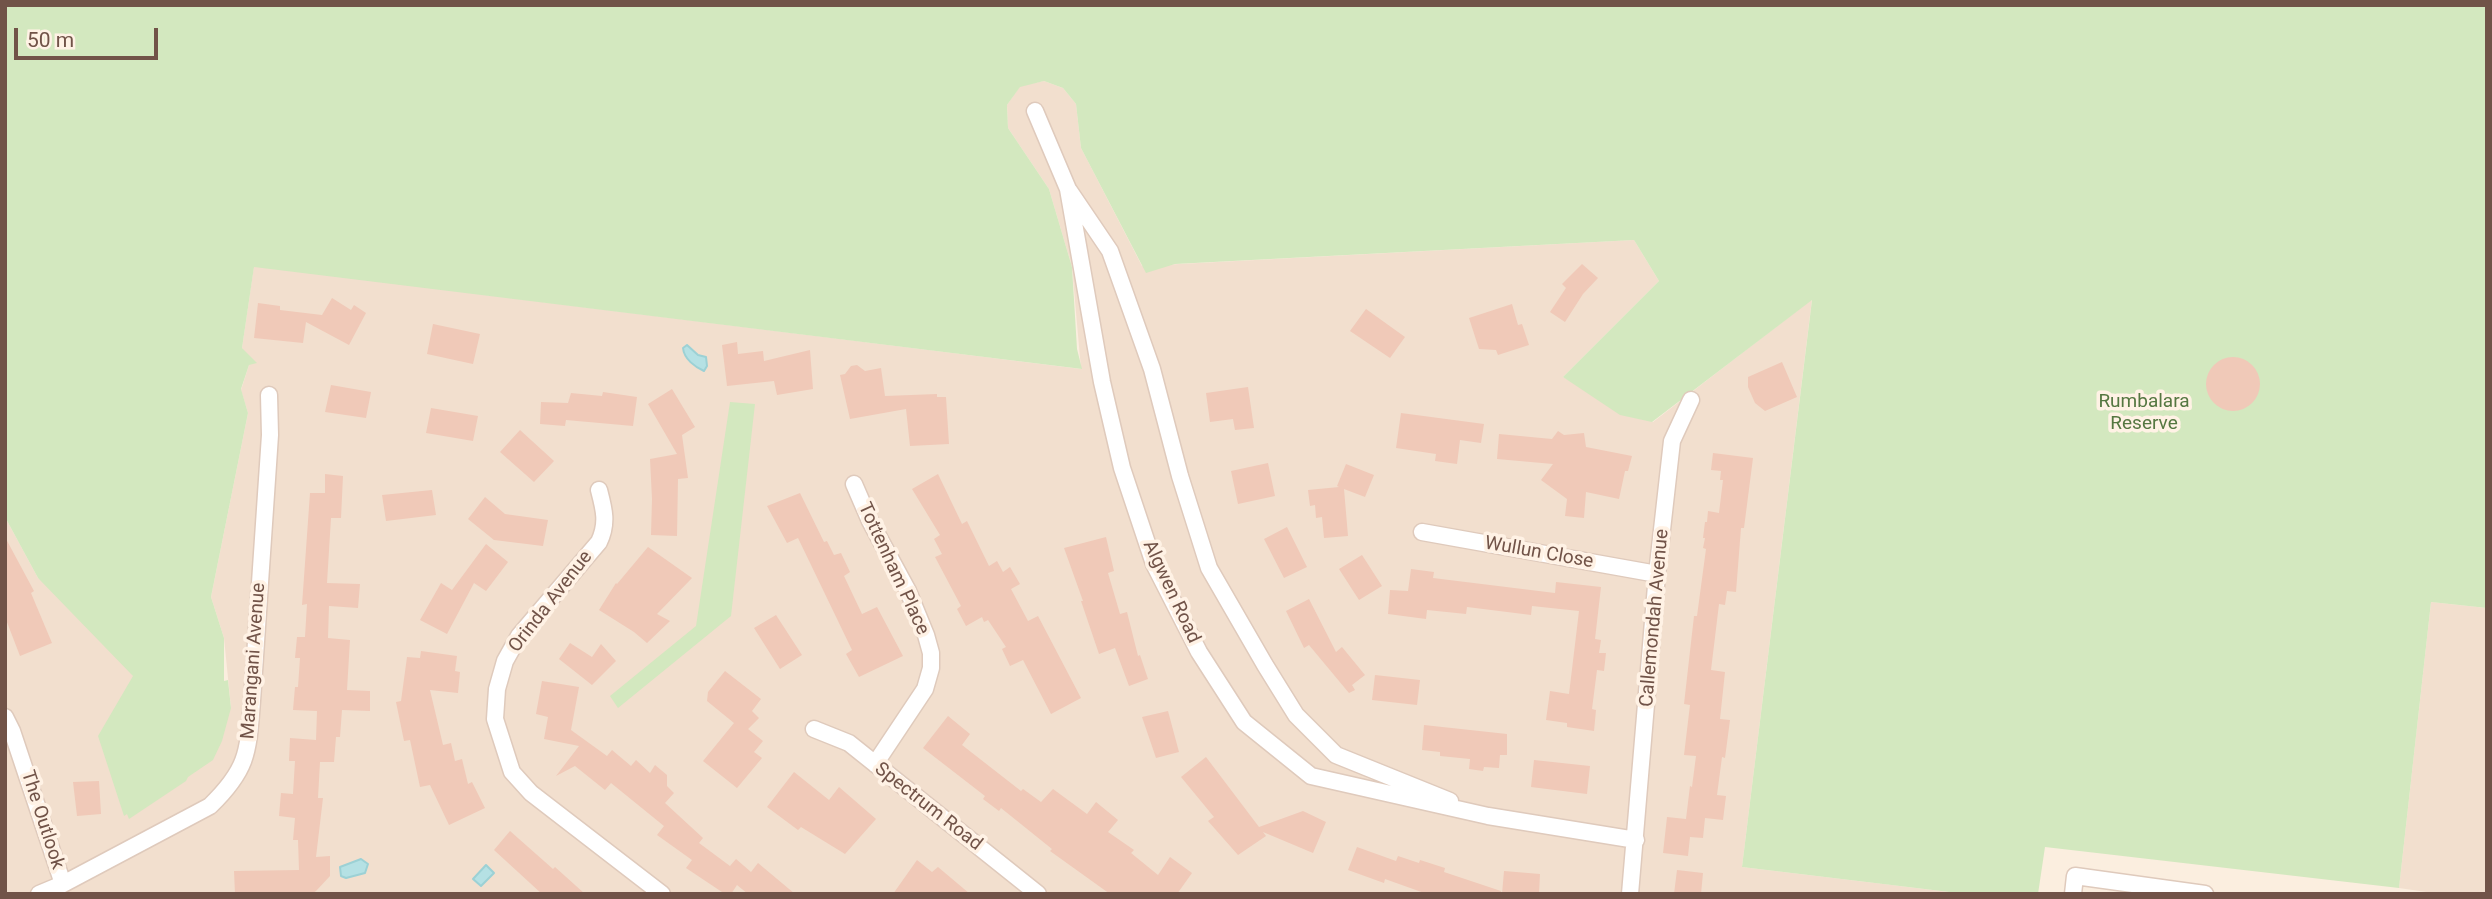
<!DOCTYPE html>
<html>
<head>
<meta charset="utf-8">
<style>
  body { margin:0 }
  #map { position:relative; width:2492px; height:899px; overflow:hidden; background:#fbeedf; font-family:Roboto,sans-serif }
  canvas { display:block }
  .frame { position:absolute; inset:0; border:7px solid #715348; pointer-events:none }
  .scale { position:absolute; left:14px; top:28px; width:144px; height:32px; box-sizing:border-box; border:4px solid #715348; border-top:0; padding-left:9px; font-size:21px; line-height:24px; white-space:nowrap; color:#715348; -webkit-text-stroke:5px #fff2e5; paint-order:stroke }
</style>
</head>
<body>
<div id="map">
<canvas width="2492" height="899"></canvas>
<div class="frame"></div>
<div class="scale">50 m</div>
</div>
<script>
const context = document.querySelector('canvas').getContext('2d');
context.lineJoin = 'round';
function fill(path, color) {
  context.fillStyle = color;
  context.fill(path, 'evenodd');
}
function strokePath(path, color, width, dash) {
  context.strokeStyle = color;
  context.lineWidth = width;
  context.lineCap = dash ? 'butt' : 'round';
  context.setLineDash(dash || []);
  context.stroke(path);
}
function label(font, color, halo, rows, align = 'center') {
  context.font = font + ' Roboto,sans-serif';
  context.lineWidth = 7;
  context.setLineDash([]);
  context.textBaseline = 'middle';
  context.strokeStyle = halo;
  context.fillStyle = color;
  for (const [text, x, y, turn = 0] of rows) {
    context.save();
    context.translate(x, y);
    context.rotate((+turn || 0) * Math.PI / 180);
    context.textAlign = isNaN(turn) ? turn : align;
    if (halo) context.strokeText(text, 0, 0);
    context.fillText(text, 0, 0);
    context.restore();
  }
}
fill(new Path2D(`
  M1044 81 1063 88 1076 104 1081 148 1142 266 1634 240 1659 281 1563 377 1653 422 1812 299 1742 867 1966 894H5V517L38 578 231 708 224 638 211 597 248 413 241 390 249 365 242 348 254 266 1081 369 1072 267 1049 189 1008 128 1007 105 1020 86Z
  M2431 602 2487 608V894H2440L2399 888Z`), '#f2dfce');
fill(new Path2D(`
  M5 5H2487V608L2431 602 2399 888 2045 847 2038 894H1966L1742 867 1812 300 1652 422 1620 415 1563 377 1659 281 1634 240 1175 264 1146 273 1081 148 1076 104 1063 88 1044 81 1020 87 1007 105 1008 128 1049 189 1072 267 1077 349 1082 369 254 267 242 348 257 363 249 365 241 389 248 413 211 597 224 638V681L228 680 231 708 222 741 213 760 188 777 186 781 129 819 127 814 124 816 98 736 133 676 38 578 5 517Z
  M730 402 755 404 731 616 618 708 610 696 696 626Z`), '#d3e8bf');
const water = new Path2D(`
  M687 345 698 355 706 357 707 366 704 371C695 367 684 359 683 348Z
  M361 859 368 864 365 873 346 878 341 876 340 867Z
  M486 865 494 873 481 886 473 879Z`);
fill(water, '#b5e1e4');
strokePath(water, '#9cd1d5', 2);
fill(new Path2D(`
  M1582 264 1598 278 1583 294 1565 322 1550 312 1566 288 1562 284Z
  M332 298 351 310 354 305 366 313 349 345 306 322 303 343 254 338 258 303 280 306V310L322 315Z
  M1512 304 1518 325 1522 324 1529 345 1498 355 1496 350 1479 349 1469 318Z
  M1366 309 1405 337 1390 358 1350 331Z
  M433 324 480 334 473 364 427 354Z
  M737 342 738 354 763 351 764 361 810 350 813 389 777 395 774 381 727 386 722 345Z
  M2206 384a27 27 0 1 1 54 0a27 27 0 1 1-54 0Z
  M1782 362 1797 397 1765 411 1755 403 1748 387V377Z
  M857 365 865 371 881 368 885 396 937 394V397H946L949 444 910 446 906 409 850 419 840 375 845 374 851 366Z
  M331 385 371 392 366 418 325 412Z
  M1248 387 1254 428 1235 430 1233 419 1210 422 1206 393Z
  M672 389 695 427 682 435 688 478 678 479 677 536 651 535 652 499 650 459 677 454 648 404Z
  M603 392 637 397 633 426 566 420 565 426 540 424 541 402 568 403 571 393 602 396Z
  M431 408 478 416 473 441 426 433Z
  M1401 413 1484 424 1481 443 1460 440 1457 464 1435 461 1436 454 1396 448Z
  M520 430 554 461 534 482 500 452Z
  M1558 431 1564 435 1584 433 1586 447 1632 456 1628 471H1625L1619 499 1586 492 1584 518 1565 516 1567 499 1541 480 1553 464 1497 459 1499 434 1552 439Z
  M1713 453 1753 458 1744 528H1741L1736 592 1727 591 1725 605 1719 604 1711 670 1725 672 1720 719 1730 720 1725 758 1722 757 1717 795 1726 796 1723 820 1705 818 1703 838 1690 837 1688 856 1663 853 1667 817 1686 819 1690 786 1692 787 1696 756 1684 755 1690 705 1684 704 1694 616H1697L1706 549 1703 548 1705 538H1703L1705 522H1707L1708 511 1719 513 1723 480H1720L1721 471 1711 470Z
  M1268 463 1275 496 1238 504 1231 471Z
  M1346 464 1374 475 1365 497 1344 489 1348 536 1324 538 1322 517 1316 518 1315 505 1310 506 1308 490 1339 487 1337 486Z
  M325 474 343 476 341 518H331L327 583 360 584 358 608 329 606 328 638 350 640 347 690 370 691V711L342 710 340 737H336L334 762H320L318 798H323L316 857 330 856V876L316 891 311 894H235L234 871 299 870 298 840H293L295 818 279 816 281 793 293 794 295 761H289L290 738 316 740 317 711 293 710 295 687H298L300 658H295L297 637H305L307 604 302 605 310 493H325Z
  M938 474 962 524 967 521 989 566 997 561 1003 572 1010 567 1020 584 1011 589 1028 621 1038 616 1081 698 1051 714 1023 660 1010 666 1002 649 1006 647 988 620 984 622 982 617 966 626 957 609 961 606 935 557 942 554 934 539 940 535 912 489Z
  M432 490 436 515 386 521 382 495Z
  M800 493 824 542 827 541 834 555 841 553 850 572 844 576 862 614 877 607 903 656 859 677 846 654 852 650 798 538 787 543 767 506Z
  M485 497 505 514 548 520 543 546 494 540 468 519Z
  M1287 527 1307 567 1284 578 1264 539Z
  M5 537 34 591 31 593 52 643 20 656 5 617Z
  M1106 537 1114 571 1108 573 1120 614 1127 612 1138 656 1140 655 1148 679 1129 686 1115 648 1099 654 1081 601H1083L1064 548Z
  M486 544 508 562 486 591 474 583 447 634 420 620 441 583 452 590Z
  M648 547 692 578 657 614 670 621 647 643 634 632 599 610 616 583 617 584Z
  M1362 555 1382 586 1359 600 1339 569Z
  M1411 569 1434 572 1433 578 1555 593 1556 582 1601 587 1595 639 1601 640 1599 653H1606L1604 671 1597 670 1592 709 1596 710 1594 731 1567 727V723L1546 720 1550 691 1569 694 1579 611 1532 606 1531 615 1467 607 1466 614 1427 610 1426 619 1388 614 1390 590 1408 591Z
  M1309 599 1336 652 1342 647 1365 675 1352 685 1355 690 1349 693 1309 645 1304 648 1286 611Z
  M776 615 802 655 780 669 754 628Z
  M570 643 592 657 601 644 616 661 592 685 559 659Z
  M421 651 457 656 455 671 460 672 458 693 430 690 443 745 451 743 455 761 462 759 468 784 472 782 485 808 449 825 430 785 420 787 410 740 404 741 396 702 401 701 407 657 420 658Z
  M725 671 761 699 752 711 759 718 748 729 763 741 754 752 762 758 737 788 703 761 734 723 707 701 708 692Z
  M1375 675 1420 680 1417 705 1372 700Z
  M542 681 579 687 571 730 607 756 612 750 631 766 636 760 650 773 655 765 667 775V786L674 793 665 803 703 838 699 843 730 866 736 859 751 872 758 863 795 894H748L737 885 731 894H725L686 868 692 860 657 835 664 826 611 783 605 790 575 766 556 776 579 746 544 739 548 717 536 714Z
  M1168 711 1179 752 1156 758 1142 717Z
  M948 716 970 734 962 745 1021 791 1023 789 1041 802 1053 789 1087 814 1096 802 1118 820 1108 832 1134 850 1131 853 1158 875 1170 857 1192 873 1177 894H1110L1050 851 1052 849 1001 808 999 811 983 799 985 796 923 748Z
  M1424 725 1507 734V755H1500L1499 768 1484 767 1483 771 1469 769 1470 759 1440 756V752L1422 750Z
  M1206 757 1259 827 1303 811 1326 822 1313 853 1263 832 1266 836 1238 855 1208 821 1214 817 1181 777Z
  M1534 760 1590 766 1587 794 1531 787Z
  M794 772 829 800 839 787 876 819 845 854 801 827 798 830 767 807Z
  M99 781 101 814 77 816 73 782Z
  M510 831 553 869 555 867 585 894H542L494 850Z
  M1357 847 1396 861 1398 856 1419 863 1420 860 1445 868 1444 872 1501 891 1500 894H1427L1385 879 1384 883 1348 870Z
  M917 860 932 872 938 867 970 894H893Z
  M1677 870 1703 873 1701 894H1674Z
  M1504 871 1540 874 1539 894H1502Z`), '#f0c9b8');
const street = new Path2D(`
  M1035 111 1068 189 1110 251 1152 369 1180 476 1209 568 1265 665 1296 715 1336 755 1450 801
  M1068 189 1102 382 1122 468 1154 564 1199 652 1244 722 1311 776 1488 816 1636 840
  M854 484 870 521 908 591 926 635 931 653V668L925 689 875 764
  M599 490C604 509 608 523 599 542L519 636 505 661 497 689 495 719 512 772 531 793 662 894
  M1422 532 1657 574
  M5 717 12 731 63 884
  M814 729 849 743 1038 894
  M39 894 63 884 210 806C248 769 248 753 252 701L270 435 269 395
  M1630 894 1657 574 1672 441 1691 400
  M2073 894 2075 876 2205 894`);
strokePath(street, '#dfcabc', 19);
strokePath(street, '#fff', 16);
label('19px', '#557741', '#fff2e5', [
  ["Rumbalara",2144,402],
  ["Reserve",2144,424]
]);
label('19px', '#715348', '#fff2e5', [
  ["Wullun Close",1539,553,10],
  ["Tottenham Place",893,569,65],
  ["Algwen Road",1171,592,65],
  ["Orinda Avenue",551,602,-52],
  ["Callemondah Avenue",1655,618,-85],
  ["Marangani Avenue",254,661,-86],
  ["Spectrum Road",928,807,38],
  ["The Outlook",42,820,72]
]);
</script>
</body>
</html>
